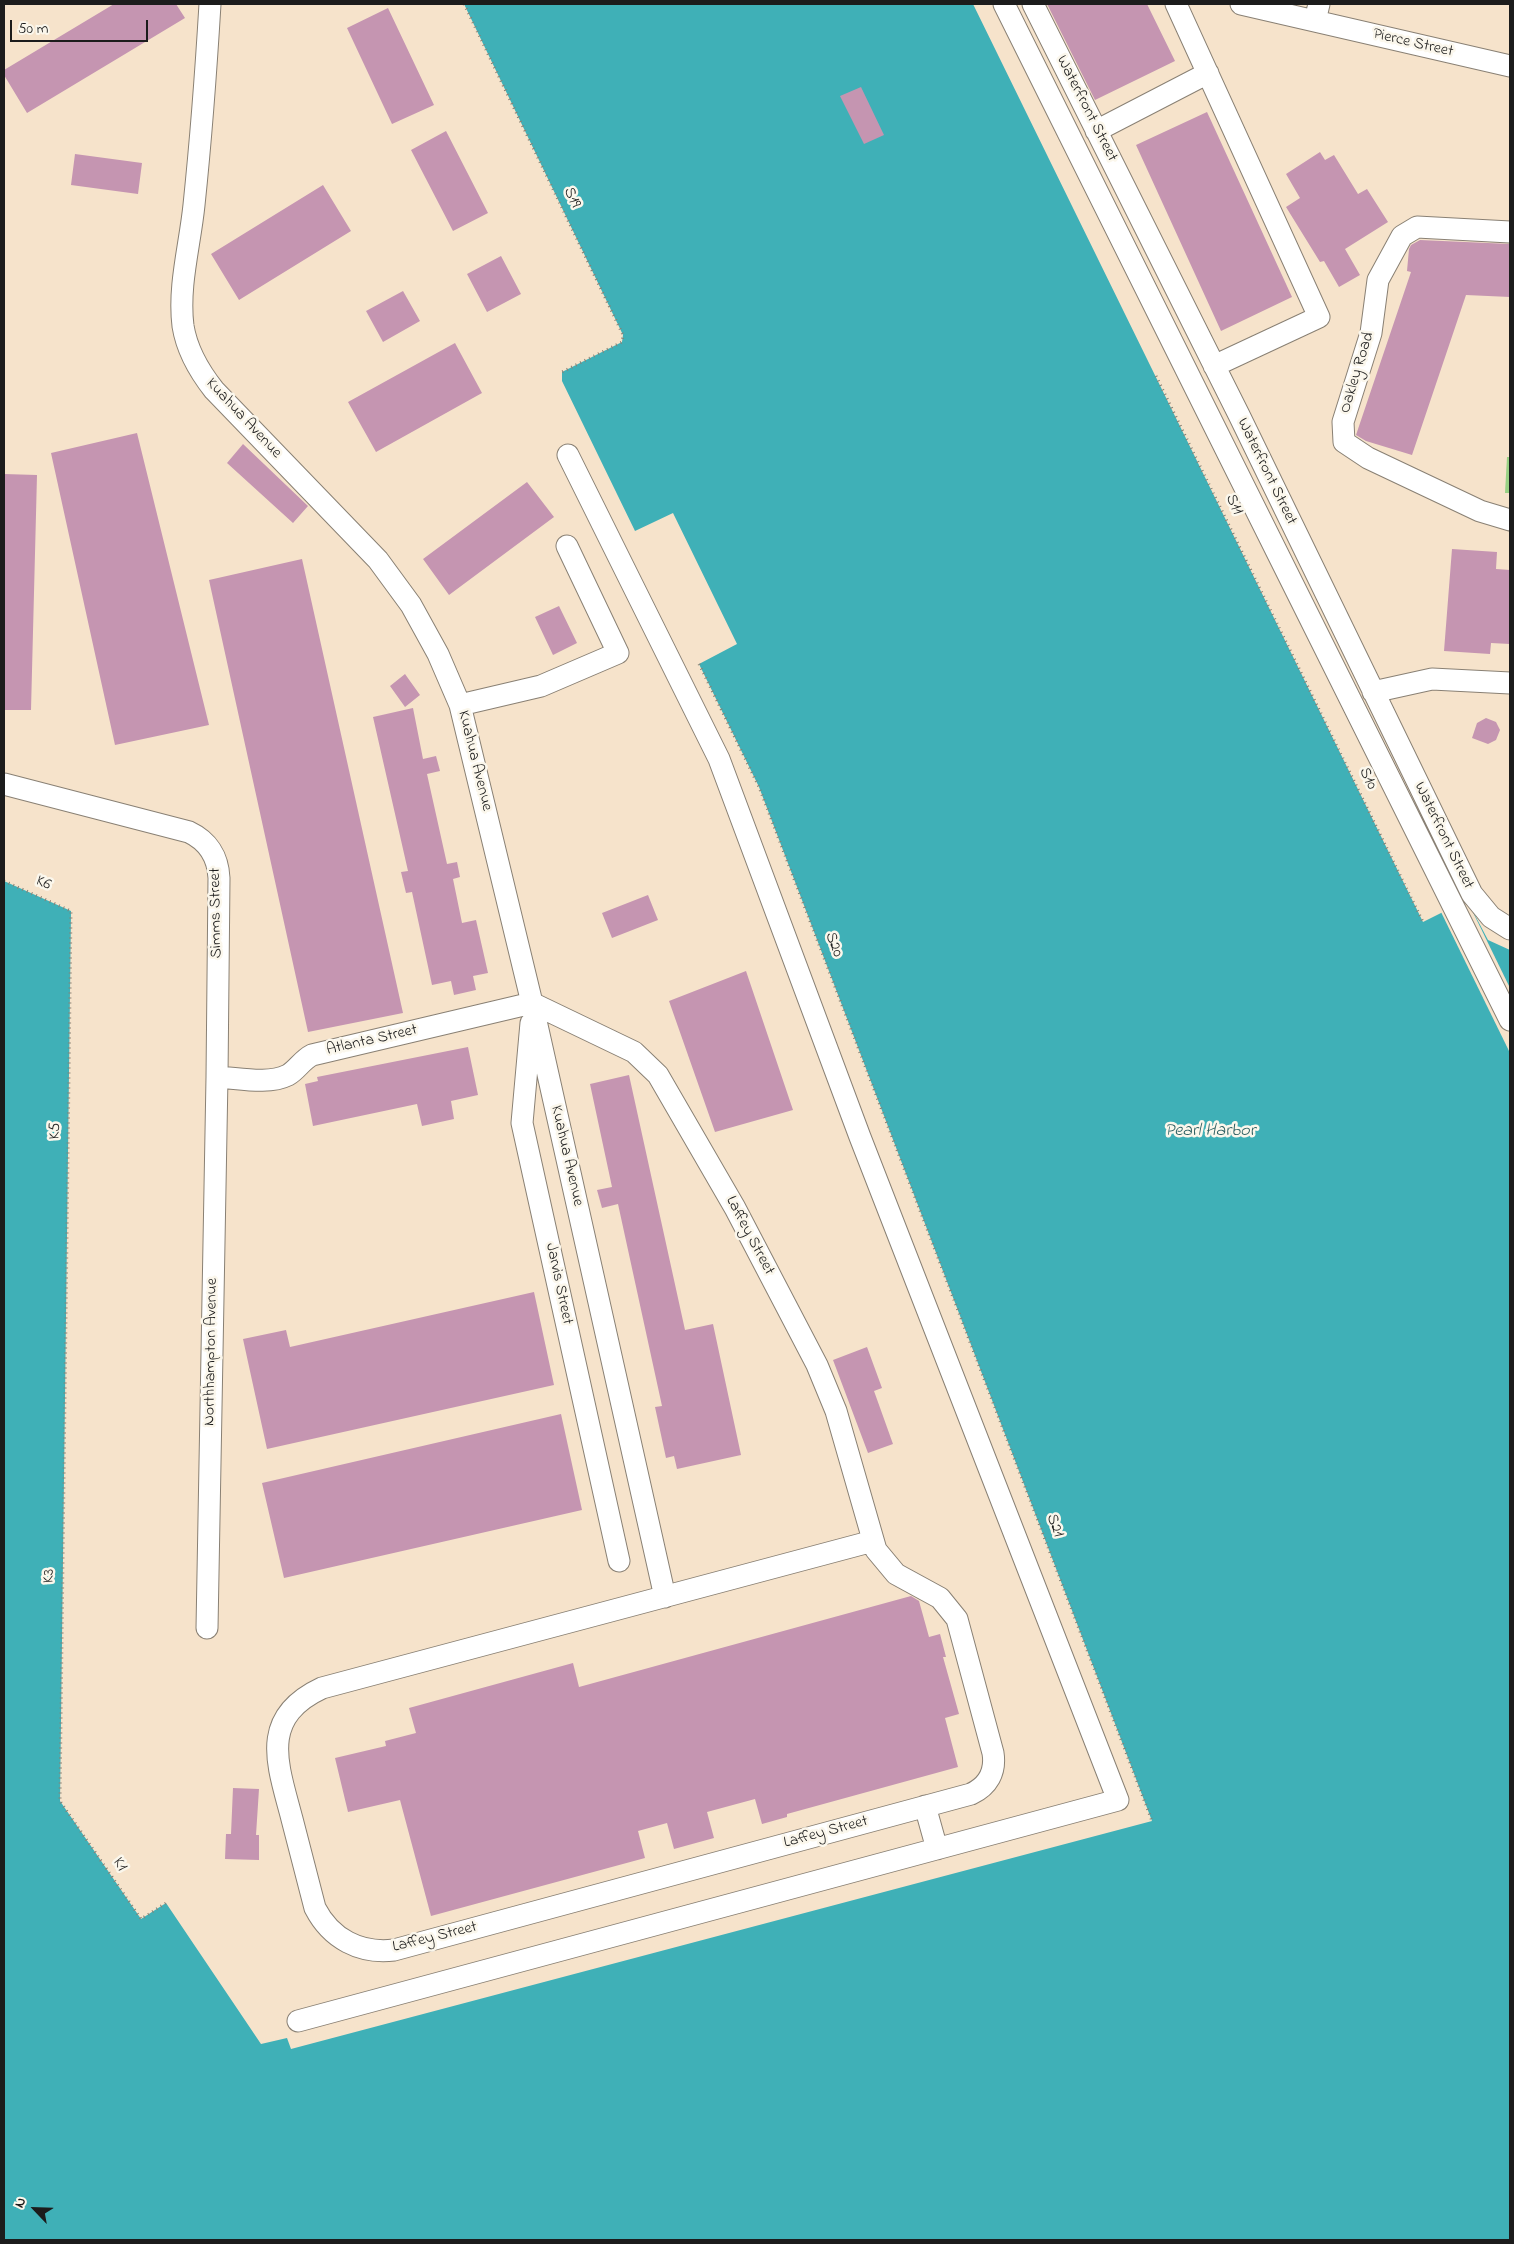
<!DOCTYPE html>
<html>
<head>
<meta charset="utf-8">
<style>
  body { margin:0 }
  #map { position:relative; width:1514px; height:2244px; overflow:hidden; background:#f6e3cb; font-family:"Indie Flower",sans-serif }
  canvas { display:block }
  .frame { position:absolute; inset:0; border:5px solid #1c1c1c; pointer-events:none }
  .north { position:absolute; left:10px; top:2184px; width:50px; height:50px; -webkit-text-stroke:4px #fbf7ec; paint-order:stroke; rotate:294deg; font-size:14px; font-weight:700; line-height:20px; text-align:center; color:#1c1c1c }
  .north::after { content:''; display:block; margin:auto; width:18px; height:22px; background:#1c1c1c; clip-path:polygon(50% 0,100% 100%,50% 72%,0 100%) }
  .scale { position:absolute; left:10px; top:20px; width:138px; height:22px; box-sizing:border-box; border:2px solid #1c1c1c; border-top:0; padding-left:6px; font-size:15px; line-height:18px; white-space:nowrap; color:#1c1c1c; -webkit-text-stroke:4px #fbf7ec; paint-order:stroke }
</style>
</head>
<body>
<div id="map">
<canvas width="1514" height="2244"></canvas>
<div class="frame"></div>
<div class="north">N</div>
<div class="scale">50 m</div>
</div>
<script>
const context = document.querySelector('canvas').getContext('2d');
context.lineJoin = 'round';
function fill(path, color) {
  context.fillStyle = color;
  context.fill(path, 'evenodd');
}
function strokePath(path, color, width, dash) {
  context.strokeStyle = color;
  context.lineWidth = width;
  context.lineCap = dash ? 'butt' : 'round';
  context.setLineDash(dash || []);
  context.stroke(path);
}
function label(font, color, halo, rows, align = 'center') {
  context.font = font + ' "Indie Flower",sans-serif';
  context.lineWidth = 5;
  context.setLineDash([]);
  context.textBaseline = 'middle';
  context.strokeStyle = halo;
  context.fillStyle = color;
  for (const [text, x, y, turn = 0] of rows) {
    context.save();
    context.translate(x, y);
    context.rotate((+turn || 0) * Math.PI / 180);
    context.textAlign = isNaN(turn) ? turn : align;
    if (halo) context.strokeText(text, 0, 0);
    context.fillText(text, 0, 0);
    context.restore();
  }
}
fill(new Path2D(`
  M1507 457H1510V493H1505Z`), '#98d184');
fill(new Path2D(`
  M464 4H973L1423 922 1467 900 1488 940 1510 950V2240H4V881L71 911 60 1801 141 1919 166 1903 261 2044 287 2038 291 2049 1152 1821 759 787 699 664 737 644 673 513 635 531 562 381V372L622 342 623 335Z`), '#3fb0b7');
fill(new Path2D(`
  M1467 900 1510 988V1053L1441 912Z`), '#f6e3cb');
fill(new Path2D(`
  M114 4H176L185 18 27 113 4 75V70Z
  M1047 4H1147L1175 61 1095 100Z
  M388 8 434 105 392 124 347 28Z
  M861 87 884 135 864 144 840 96Z
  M1207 112 1292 297 1221 331 1136 145Z
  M446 131 488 213 453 231 411 150Z
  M1320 152 1325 160 1334 155 1358 194 1367 189 1388 222 1345 249 1360 275 1339 287 1324 261 1320 262 1286 207 1300 198 1286 174Z
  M75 154 142 163 138 194 71 185Z
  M323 185 351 231 239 300 211 254Z
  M1420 240 1510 244V297L1466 295 1412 455 1366 441 1356 435 1411 272 1407 271 1409 249 1411 245Z
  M501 256 521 294 487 312 467 274Z
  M403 291 420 321 383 342 366 311Z
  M455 343 482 393 376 452 348 402Z
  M137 433 209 725 115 745 51 453Z
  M243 444 308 506 293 523 227 463Z
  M4 474 37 475 31 710H4Z
  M527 482 554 517 449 595 423 559Z
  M1452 549 1497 552 1496 569 1510 570V644L1491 643 1490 654 1444 651Z
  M302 559 403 1013 308 1032 209 580Z
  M559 606 577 643 553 655 535 617Z
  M405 674 420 695 405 707 390 686Z
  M413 708 423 759 436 756 440 771 427 774 447 864 457 862 460 877 453 879 462 923 476 920 488 973 473 976 476 990 454 995 451 981 432 985 412 892 406 893 401 872 408 871 373 717Z
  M1486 718 1496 722 1500 730 1496 740 1488 744 1472 738 1477 723Z
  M648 895 658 920 612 938 602 913Z
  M746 971 793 1110 715 1132 669 1001Z
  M468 1047 478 1095 451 1101 454 1119 422 1126 417 1104 313 1126 305 1084 318 1081 317 1077Z
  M629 1075 685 1330 713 1324 741 1455 677 1469 674 1456 666 1458 655 1407 662 1406 618 1204 602 1208 597 1190 612 1187 590 1084Z
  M534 1292 554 1385 267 1449 243 1339 286 1330 290 1347Z
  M867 1347 882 1388 874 1391 893 1444 868 1453 833 1360Z
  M561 1414 582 1510 284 1578 262 1483Z
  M911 1596 919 1601 929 1637 940 1634 946 1657H943L959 1714 945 1718 958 1767 787 1814V1817L762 1824 755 1799 707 1812 714 1838 674 1849 667 1823 638 1831 645 1858 431 1916 400 1800 348 1812 335 1758 386 1746 385 1741 416 1733 409 1708 573 1663 579 1687Z
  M233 1788 259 1789 256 1835H259V1860L225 1859 226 1834H231Z`), '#c595b1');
const minor = new Path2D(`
  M210 4C206 71 201 138 194 205 190 245 178 286 183 326 187 351 199 371 214 390L378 560 411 605 438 654 460 705 532 1003 665 1597
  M1004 4 1510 1020
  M1033 4 1239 415 1472 894 1491 917 1510 929
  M1176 4 1319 317 1214 366
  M1241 4 1510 66
  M1315 21 1319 4
  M1096 131 1208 73
  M1510 232 1417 227 1402 236 1378 280 1371 333 1343 422 1344 442 1368 458 1480 511 1510 520
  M1373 692 1432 679 1510 683
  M460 705 541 686 618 653 567 546
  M4 784 189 832C208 841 218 857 219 878L217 1077 207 1628
  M532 1003 634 1052 658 1075 735 1208 817 1365 836 1411 876 1550 896 1574 940 1598 957 1619 993 1753C996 1772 988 1786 971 1794L394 1950C360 1954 331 1939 315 1908 307 1878 300 1849 292 1819 278 1765 258 1718 322 1688L873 1541
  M531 1023 522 1123 619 1561
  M217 1077C239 1078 268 1085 288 1075 297 1070 302 1060 312 1055L532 1003
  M925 1806 937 1849
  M298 2021 1118 1800 860 1137 719 759 568 455`);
strokePath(minor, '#898074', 23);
strokePath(new Path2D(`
  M464 4 623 335 622 342 562 372
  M1156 376 1423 922
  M699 664 759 787 1152 1821
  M4 881 71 911 60 1801 141 1919 166 1903`), '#898074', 3, [1, 4]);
strokePath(minor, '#fff', 21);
label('16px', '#1c1c1c', '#fbf7ec', [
  ["Pierce Street",1413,44,13],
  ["Waterfront Street",1086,109,63],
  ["S19",571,198,64],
  ["Oakley Road",1358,373,-73],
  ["Kuahua Avenue",243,419,47],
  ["Waterfront Street",1266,472,64],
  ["S11",1233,505,64],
  ["Kuahua Avenue",474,761,76],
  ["S10",1367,779,64],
  ["Waterfront Street",1443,836,64],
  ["K6",43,884,24],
  ["Simms Street",217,913,-91],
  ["S20",833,945,69],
  ["Atlanta Street",372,1041,-13],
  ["K5",56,1131,-89],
  ["Kuahua Avenue",566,1156,77],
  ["Laffey Street",749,1236,62],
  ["Jarvis Street",558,1284,78],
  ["Northhampton Avenue",212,1352,-89],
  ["S21",1054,1526,69],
  ["K3",50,1576,-89],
  ["Laffey Street",826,1833,-15],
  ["K1",119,1865,56],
  ["Laffey Street",435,1938,-14]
]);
label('italic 18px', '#2c5f62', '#fbf7ec', [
  ["Pearl Harbor",1210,1132]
]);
</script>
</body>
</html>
